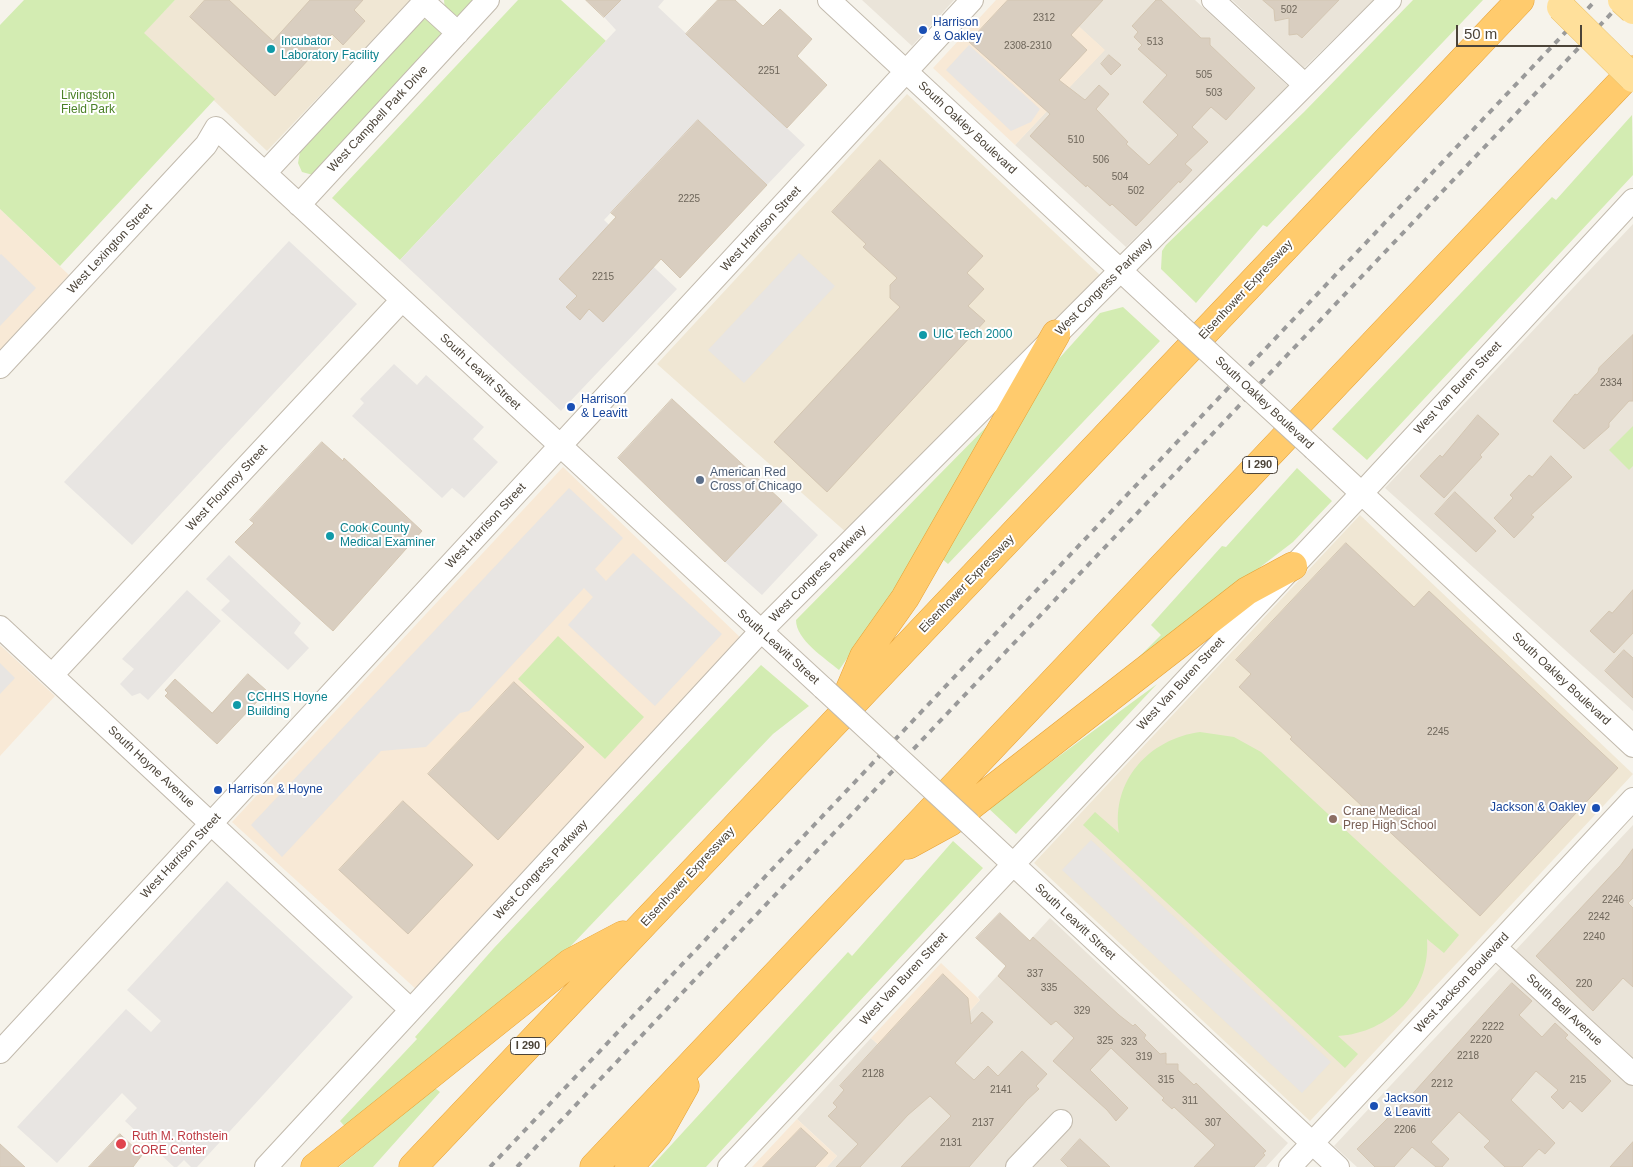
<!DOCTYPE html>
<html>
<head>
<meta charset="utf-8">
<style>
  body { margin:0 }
  #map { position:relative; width:1633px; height:1167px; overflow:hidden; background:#f6f3eb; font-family:Helvetica,sans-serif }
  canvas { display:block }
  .scale { position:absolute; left:1456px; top:25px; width:126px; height:22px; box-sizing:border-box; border:2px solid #4b4338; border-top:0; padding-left:6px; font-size:15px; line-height:18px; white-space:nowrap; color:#4b4338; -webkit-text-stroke:4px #fff; paint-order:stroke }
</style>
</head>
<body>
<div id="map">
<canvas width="1633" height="1167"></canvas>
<div class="scale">50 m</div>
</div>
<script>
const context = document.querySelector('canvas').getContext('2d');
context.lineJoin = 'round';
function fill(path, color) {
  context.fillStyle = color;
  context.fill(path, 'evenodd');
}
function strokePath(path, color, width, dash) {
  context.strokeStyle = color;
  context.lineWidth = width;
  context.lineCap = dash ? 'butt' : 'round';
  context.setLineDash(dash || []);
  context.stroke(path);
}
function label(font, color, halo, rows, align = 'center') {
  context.font = font + ' Helvetica,sans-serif';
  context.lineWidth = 4;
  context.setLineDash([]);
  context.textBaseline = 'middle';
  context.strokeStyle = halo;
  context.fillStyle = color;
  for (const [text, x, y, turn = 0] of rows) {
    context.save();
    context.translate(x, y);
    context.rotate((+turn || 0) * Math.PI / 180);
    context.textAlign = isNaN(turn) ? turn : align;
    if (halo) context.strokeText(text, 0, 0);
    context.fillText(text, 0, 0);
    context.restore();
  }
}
fill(new Path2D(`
  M862 0H954L912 46Z
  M1050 0H1195L1289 87 1126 247 1015 145 1104 50Z
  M1232 0H1374L1304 68Z
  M1633 224V711L1385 488Z
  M1633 825V1066L1512 954Z
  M1050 918 1288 1143 1266 1167H827L837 1156 797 1119 871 1038 912 1075 980 1000 978 997Z
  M1504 964 1633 1084V1167H1357L1334 1146Z`), '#eae4d9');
fill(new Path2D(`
  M996 0H1050L1105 50 1015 145 933 68Z
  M0 209 69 275 0 350Z
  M563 467 744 641 417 990 232 822Z
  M0 645 55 696 0 756Z
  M941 963 980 1000 911 1075 871 1038Z
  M797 1119 837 1156 827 1167H752Z`), '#f8e9d6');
fill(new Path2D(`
  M175 0H411L267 151 143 33Z
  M907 94 1100 275 848 534 657 364Z
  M1360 515 1633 774 1310 1121 1034 863Z`), '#f0e7d4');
fill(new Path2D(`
  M24 0H175L144 33 215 99 60 266 0 209V25Z
  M444 0H474L461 16C451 16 444 10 444 0Z
  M518 0H561L606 41 400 260 332 198Z
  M1413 0H1483L1267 227 1263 225 1196 303 1161 269 1162 251 1166 245 1304 112Z
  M428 18 444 32 313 175 302 172 298 163 300 152 420 21Z
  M1632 115 1633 175 1367 460 1332 429 1552 197 1556 200Z
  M1123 307 1160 341 948 564 940 557 1055 363 1100 313Z
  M996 417 932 537 839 670C825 658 796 640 796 620Z
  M1633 426V466L1629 470 1609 450Z
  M1297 468 1332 501 1293 542 1169 637 1111 685 1161 635 1151 625 1222 546 1226 547Z
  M558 636 644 717 605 759 518 679Z
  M761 665 809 706 773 734 567 950 347 1129 340 1121 417 1039 415 1037 494 948Z
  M1157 684 1016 834 986 806 1028 779Z
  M1200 732 1234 737 1261 752 1459 935 1444 953 1427 939C1431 991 1389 1033 1338 1036L1358 1054 1345 1068 1083 825 1095 812 1119 833C1111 781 1149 739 1200 732Z
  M953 841 983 868 706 1167H651L848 952 852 956Z
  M435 1088 440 1092 373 1167H339Z`), '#d3ecb2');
fill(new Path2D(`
  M621 0H664L658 7 805 145 767 185 698 120 604 220 677 289 561 411 400 260 616 30 604 17Z
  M969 45 1040 109 1031 122 1011 131 946 70Z
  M289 241 357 304 132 545 64 482Z
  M799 253 835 286 744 383 708 350Z
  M1 254 36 288 0 326V255Z
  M394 364 417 385 426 375 484 427 473 439 498 462 464 498 452 488 442 498 352 416 364 403 360 399Z
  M569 488 623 538 595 569 606 581 633 553 722 634 655 706 568 625 593 597 584 588 469 711 460 713 426 747 381 751 282 857 251 825Z
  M782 501 818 535 762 595 725 562Z
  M229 555 301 623 294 633 309 648 288 670 221 610 230 601 206 579Z
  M187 590 221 621 148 700 140 693 132 696 120 684 134 669 122 659Z
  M0 663 15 678 0 694Z
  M1091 840 1331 1062 1302 1093 1062 870Z
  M227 881 353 997 197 1167H191L184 1160 177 1167H174L125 1121 137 1108 122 1093 57 1163 17 1127 126 1009 151 1032 161 1021 127 990Z`), '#e8e5e2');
const building = new Path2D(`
  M205 0H229L273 41 310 0H363L354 10 365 21 343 45 332 34 275 96 190 17Z
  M586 0H621L604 17Z
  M718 0H735L763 26 780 9 812 39 797 56 827 85 787 128 686 34Z
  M1008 0H1103L1071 35 1087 50 1059 80 1085 100 1099 85 1109 94 1096 109 1128 142 1126 144 1149 165 1178 135 1143 102 1167 75 1138 49 1142 45 1134 37 1138 32 1132 26 1156 0H1161L1201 38H1210V45L1255 88 1226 120 1211 107 1192 127 1208 142 1185 164 1192 170 1180 183 1179 181 1136 226 1112 204 1110 206 1087 185 1086 187 1030 136 1050 114 969 42Z
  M1263 0H1339L1302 38 1297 34 1289 35V18L1275 21 1274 10Z
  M1109 55 1121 65 1111 75 1101 64Z
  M698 120 767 185 680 278 661 259 603 322 589 309 580 320 566 307 577 296 559 279 616 217 611 213Z
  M880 160 983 256 967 273 984 289 968 306 985 321 827 492 774 442 900 307 890 298V285L897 278 863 247 866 244 832 212Z
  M1633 335V401H1629L1609 423V427L1584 449 1553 421 1575 394 1577 395 1598 372 1599 368Z
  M672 399 782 501 725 562 618 458Z
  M1478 415 1499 434 1480 455 1482 457 1444 498 1420 476 1440 455 1442 457Z
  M322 442 343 461 344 458 422 531 333 631 235 542 254 523 250 520Z
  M1551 456 1572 477 1531 515 1534 517 1514 538 1494 518 1513 498 1510 495 1529 475 1532 477Z
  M1455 492 1496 531 1476 552 1435 514Z
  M1346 543 1414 607 1429 591 1618 768 1480 916 1290 739 1292 737 1239 687 1251 674 1236 660Z
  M1633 590V633L1614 653 1590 631 1609 611 1612 613Z
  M1624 650 1633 658V698L1605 671Z
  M248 674 267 691 217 744 165 696 168 693 165 690 175 679 212 713Z
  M514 682 584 747 498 840 428 774Z
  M403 801 473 865 408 934 339 870Z
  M1633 849V898L1628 903 1633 908V987L1623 978 1593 1011 1536 956 1620 866Z
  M1000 913 1030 941 1033 937 1119 1015 1133 1026 1135 1024 1146 1035 1144 1038 1160 1054 1166 1053V1064H1178V1070L1194 1085 1196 1083 1266 1151 1263 1153 1265 1155 1254 1167H1194L1215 1145 1174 1107 1172 1109 1162 1100 1164 1098 1111 1048 1090 1070 1128 1108 1116 1121 1107 1110 1053 1061 1074 1038 1056 1021 1051 1025 998 976 1006 966 976 938Z
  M943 974 968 998 971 1024 982 1012 993 1022 955 1063 974 1080 988 1066 998 1076 1022 1051 1047 1074 1036 1086 1039 1089 1027 1100 969 1167H901L951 1116 930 1096 908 1115 860 1167H836L858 1144 828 1116 837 1107 833 1103 844 1090 840 1086Z
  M1512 983 1532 1001 1519 1015 1542 1037 1555 1023 1568 1035 1565 1038 1611 1081 1582 1112 1570 1101 1563 1109 1551 1097 1558 1090 1536 1071 1511 1100 1555 1143 1545 1154 1539 1149 1522 1167H1505L1484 1147 1490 1141 1459 1112 1431 1142 1449 1159 1442 1167H1436L1412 1147 1394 1167H1375L1357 1149 1416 1090Z
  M801 1128 828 1153 815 1167H763Z
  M120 1134 142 1155 133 1167H89Z
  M1080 1139 1110 1167H1068L1061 1160Z
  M1633 1142V1167H1610L1621 1155Z
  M0 1144 25 1167H0Z`);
fill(building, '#d9cec0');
strokePath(building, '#d4c6b2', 1);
const minor = new Path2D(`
  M829 0 1176 322
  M1213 0 1305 85
  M424 2 458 33
  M265 173 426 0
  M299 205 488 0
  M0 367 206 145 216 128 823 688
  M1314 449 1633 746
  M0 627 411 1010
  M52 675 402 300
  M970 824 1338 1167
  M1495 947 1633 1074
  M0 1052 972 0
  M266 1167 761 631 1390 0
  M729 1167 1361 494 1633 200
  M1017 1167 1061 1121
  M1290 1167 1633 799`);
const highway = new Path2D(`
  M844 703 864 656 905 598 1056 334
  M908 845 950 822 1247 591 1293 566
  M315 1167 570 963 623 935
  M413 1167 1520 0
  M594 1167 1633 70
  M629 1167 658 1134 685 1086`);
strokePath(minor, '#c2baad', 24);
strokePath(highway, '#e6a135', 29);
strokePath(minor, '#fff', 22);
strokePath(highway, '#ffcb6d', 28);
strokePath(new Path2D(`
  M490 1167 1596 0
  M517 1167 1624 0`), '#9a9a9a', 4, [6, 6]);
const minorBridge = new Path2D(`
  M1176 322 1314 449
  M823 688 970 824`);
const majorBridge = new Path2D(`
  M1622 0 1633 10
  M1561 7 1633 78`);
strokePath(minorBridge, '#c2baad', 24, []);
strokePath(majorBridge, '#eabf65', 29, []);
strokePath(minorBridge, '#fff', 22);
strokePath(majorBridge, '#ffe09b', 28);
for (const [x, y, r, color] of [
  [923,30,5,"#1a4fb4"],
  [271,49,5,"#0f9aa8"],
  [923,335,5,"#0f9aa8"],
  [571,407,5,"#1a4fb4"],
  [700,480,5,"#5c6f8a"],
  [330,536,5,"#0f9aa8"],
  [237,705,5,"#0f9aa8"],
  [218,790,5,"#1a4fb4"],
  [1596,808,5,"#1a4fb4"],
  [1333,819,5,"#8d6e63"],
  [1374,1106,5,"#1a4fb4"],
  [121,1144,6,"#e0444e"]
]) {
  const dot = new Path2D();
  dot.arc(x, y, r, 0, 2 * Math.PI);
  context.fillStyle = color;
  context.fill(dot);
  strokePath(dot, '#fff', 2);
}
label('10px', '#6e665a', null, [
  ["502",1289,10],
  ["2312",1044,18],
  ["513",1155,42],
  ["2308-2310",1028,46],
  ["2251",769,71],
  ["505",1204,75],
  ["503",1214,93],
  ["510",1076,140],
  ["506",1101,160],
  ["504",1120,177],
  ["502",1136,191],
  ["2225",689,199],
  ["2215",603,277],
  ["2334",1611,383],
  ["2245",1438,732],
  ["2246",1613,900],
  ["2242",1599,917],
  ["2240",1594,937],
  ["337",1035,974],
  ["220",1584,984],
  ["335",1049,988],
  ["329",1082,1011],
  ["2222",1493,1027],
  ["2220",1481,1040],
  ["325",1105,1041],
  ["323",1129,1042],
  ["2218",1468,1056],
  ["319",1144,1057],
  ["2128",873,1074],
  ["315",1166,1080],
  ["215",1578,1080],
  ["2212",1442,1084],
  ["2141",1001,1090],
  ["311",1190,1101],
  ["2137",983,1123],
  ["307",1213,1123],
  ["2206",1405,1130],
  ["2131",951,1143]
]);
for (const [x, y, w] of [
  [1260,465,35],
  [528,1046,35]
]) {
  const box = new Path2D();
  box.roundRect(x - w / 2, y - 8.5, w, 17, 4);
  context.fillStyle = '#fff';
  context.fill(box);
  strokePath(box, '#4b4338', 1);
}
label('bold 11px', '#4b4338', null, [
  ["I 290",1260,465],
  ["I 290",528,1046]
]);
label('12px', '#164399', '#fff', [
  ["Harrison",933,23],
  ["& Oakley",933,37],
  ["Harrison",581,400],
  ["& Leavitt",581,414],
  ["Harrison & Hoyne",228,790],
  ["Jackson & Oakley",1586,808,"right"],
  ["Jackson",1384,1099],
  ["& Leavitt",1384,1113]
], 'left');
label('12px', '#0d838f', '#fff', [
  ["Incubator",281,42],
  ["Laboratory Facility",281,56],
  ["UIC Tech 2000",933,335],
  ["Cook County",340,529],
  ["Medical Examiner",340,543],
  ["CCHHS Hoyne",247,698],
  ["Building",247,712]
], 'left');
label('12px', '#4b8127', '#fff', [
  ["Livingston",88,96],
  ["Field Park",88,110]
]);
label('12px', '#4b4338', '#fff', [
  ["West Campbell Park Drive",378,119,-47],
  ["South Oakley Boulevard",967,128,43],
  ["West Harrison Street",761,229,-47],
  ["West Lexington Street",110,249,-47],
  ["West Congress Parkway",1104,287,-45],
  ["Eisenhower Expressway",1246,290,-47],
  ["South Leavitt Street",480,372,43],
  ["West Van Buren Street",1458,388,-47],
  ["South Oakley Boulevard",1264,403,43],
  ["West Flournoy Street",227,488,-47],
  ["West Harrison Street",486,526,-47],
  ["West Congress Parkway",818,574,-45],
  ["Eisenhower Expressway",967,584,-46],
  ["South Leavitt Street",778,647,42],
  ["South Oakley Boulevard",1561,679,43],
  ["West Van Buren Street",1181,684,-47],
  ["South Hoyne Avenue",151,767,43],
  ["West Harrison Street",181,856,-47],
  ["West Congress Parkway",541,870,-47],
  ["Eisenhower Expressway",688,877,-47],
  ["South Leavitt Street",1075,922,43],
  ["West Van Buren Street",904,979,-47],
  ["West Jackson Boulevard",1462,983,-47],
  ["South Bell Avenue",1564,1010,43]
]);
label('12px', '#4e5e75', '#fff', [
  ["American Red",710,473],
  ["Cross of Chicago",710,487]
], 'left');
label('12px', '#785e54', '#fff', [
  ["Crane Medical",1343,812],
  ["Prep High School",1343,826]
], 'left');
label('12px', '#be3a42', '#fff', [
  ["Ruth M. Rothstein",132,1137],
  ["CORE Center",132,1151]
], 'left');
</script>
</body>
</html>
